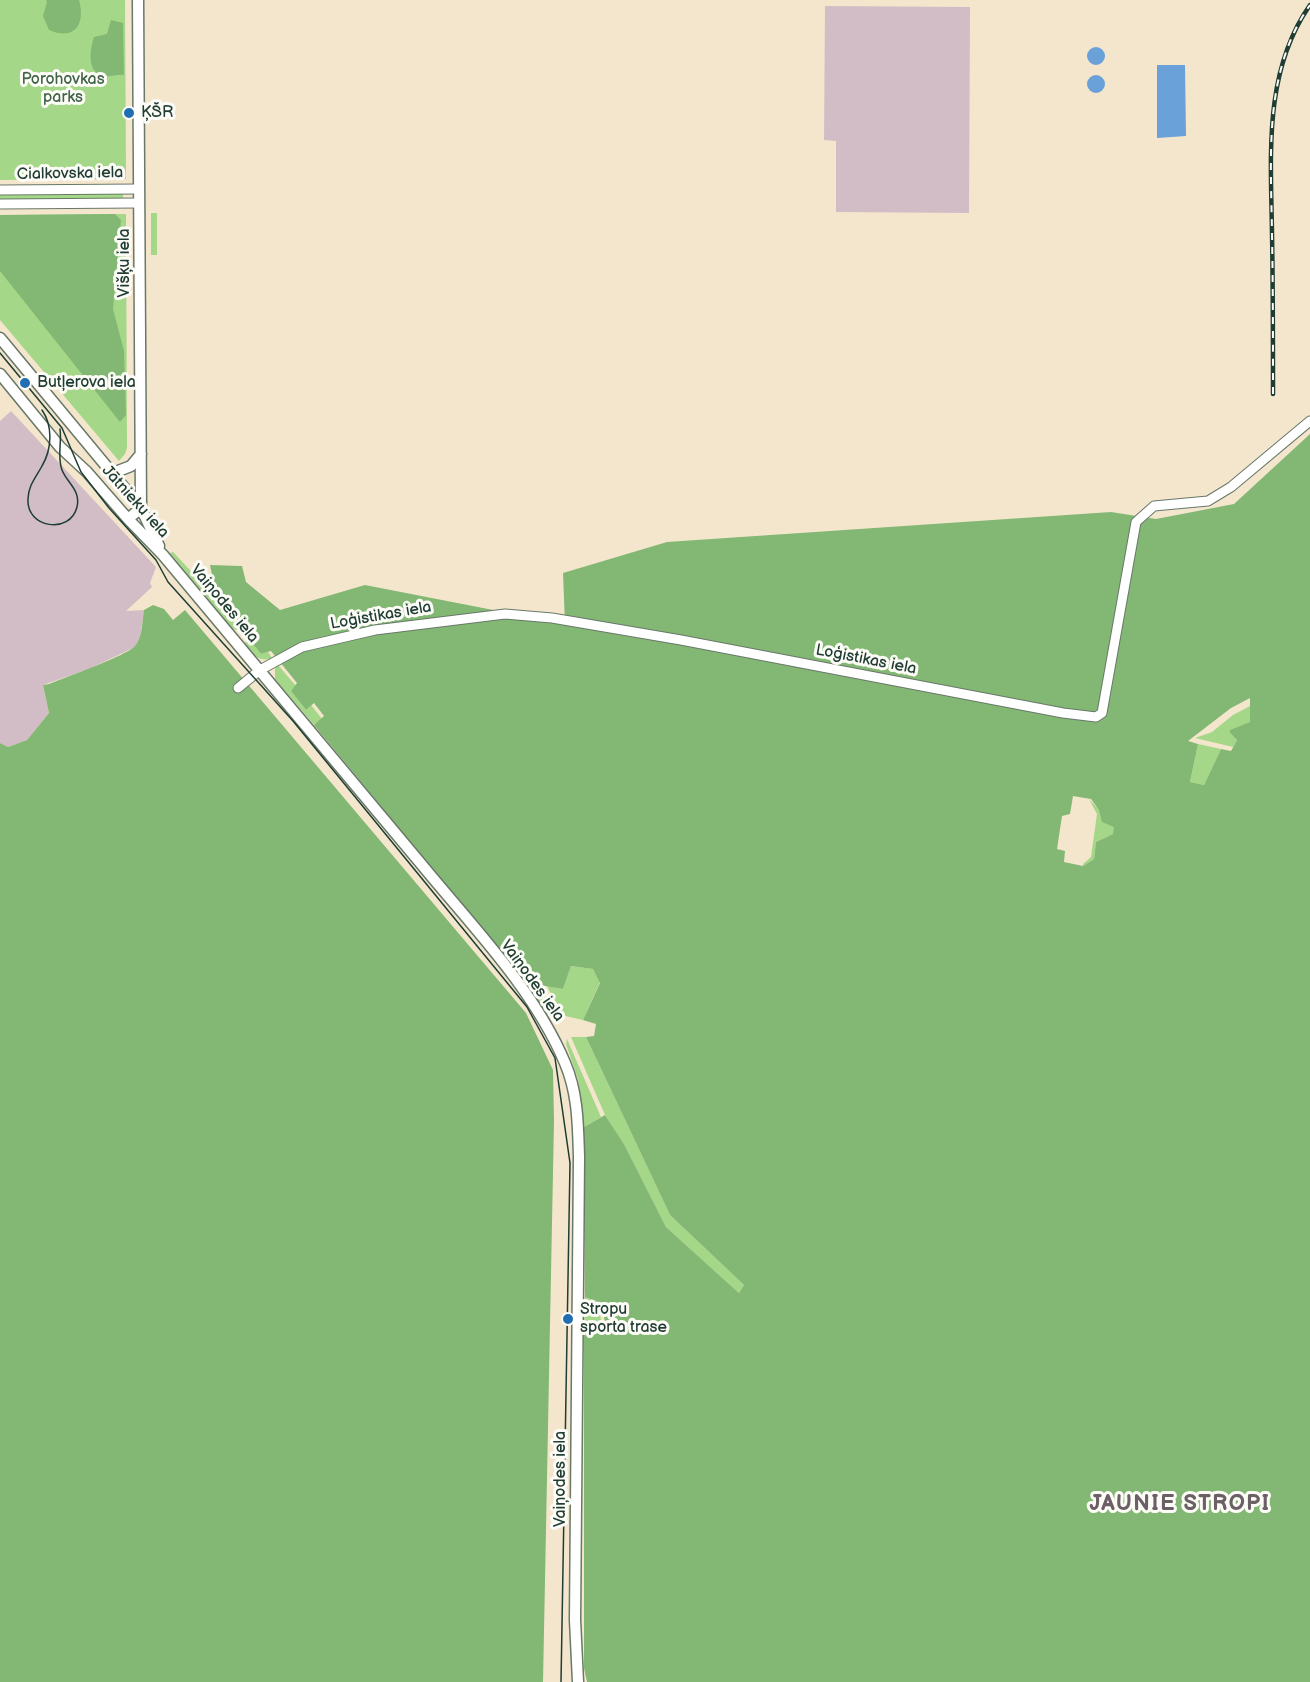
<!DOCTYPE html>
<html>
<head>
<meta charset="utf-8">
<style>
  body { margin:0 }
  canvas { display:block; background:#f3e6cc }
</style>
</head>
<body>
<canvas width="1310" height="1682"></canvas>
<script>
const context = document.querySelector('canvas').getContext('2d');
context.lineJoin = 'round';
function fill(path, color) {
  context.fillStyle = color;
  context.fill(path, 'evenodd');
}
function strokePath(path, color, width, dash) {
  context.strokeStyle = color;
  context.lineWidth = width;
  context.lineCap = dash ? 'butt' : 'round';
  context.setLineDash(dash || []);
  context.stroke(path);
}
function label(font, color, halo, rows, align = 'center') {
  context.font = font + ' "Balsamiq Sans",sans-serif';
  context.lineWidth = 6;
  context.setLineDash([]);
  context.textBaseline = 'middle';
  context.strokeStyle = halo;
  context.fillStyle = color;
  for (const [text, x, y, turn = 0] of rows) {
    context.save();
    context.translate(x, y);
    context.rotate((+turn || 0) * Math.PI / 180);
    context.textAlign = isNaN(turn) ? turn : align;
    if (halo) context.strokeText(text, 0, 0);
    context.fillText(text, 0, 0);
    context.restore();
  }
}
fill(new Path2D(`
  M825 6 970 7 969 213 836 212V141L824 140Z
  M11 411 156 567 150 583 152 587 126 611 144 610 140 639 135 647 91 668 43 685 49 713 27 740 8 747 0 743V421Z`), '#d2bdc6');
fill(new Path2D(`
  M0 0H125L126 179 0 180Z
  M0 193H123V199L0 200Z
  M151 213H157V255H151Z
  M126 214 127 448 125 454 119 461 0 320V215Z
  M173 552 205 586 216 594 217 599 242 631 233 629 170 553Z
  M247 636 261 654 268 652 272 658C259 663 253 654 245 644Z
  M278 665 296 686 291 691 306 710 311 705 322 719 314 725 275 679V668Z
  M1250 706V722L1230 733 1237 740 1233 747 1195 738 1212 732 1233 715Z
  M1198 744 1221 749 1204 785 1190 782Z
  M1089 799 1115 827 1113 834 1096 842 1094 859 1083 866V864L1091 857 1097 814Z
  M571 966 593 969 600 982 583 1020 561 1015 547 986 563 989Z
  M527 983 541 986 559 1019 545 1013Z
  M571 1037H586L670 1215 744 1285 739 1293 666 1227 624 1144 605 1115Z
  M567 1039 601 1117 584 1127 578 1079 566 1044Z
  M585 1297 599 1302 602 1331 584 1333Z`), '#a4d787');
fill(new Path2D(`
  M46 0H79C86 25 74 41 49 30L43 16 47 2Z
  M111 20 123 23 124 75C117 74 110 77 104 76 86 73 90 49 94 37L107 34Z
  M115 214 121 220 113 309 124 351 126 415 120 422 0 271V215Z
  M1310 434V1682H587L584 1668V1333L606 1330 602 1303 585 1297 584 1127 605 1115 624 1144 666 1227 739 1293 744 1285 670 1215 586 1037 594 1036 596 1024 583 1020 600 983 593 969 571 966 563 989 527 983 314 725 324 716 314 703 306 710 291 691 297 683 271 651 261 654 217 599 210 565 242 566 246 582 280 610 365 585 565 624 563 573 667 542 1111 512 1156 519 1234 504ZM1250 698V722L1230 730V733L1237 740 1231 751 1221 749 1204 785 1190 782 1198 744 1188 741 1231 708ZM1073 796 1091 799 1099 810 1102 822 1114 827 1113 834 1096 842 1094 859 1083 866 1064 862 1065 851 1057 849 1062 816 1070 814Z
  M153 605 164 609 173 620 185 610 526 1013 553 1070 554 1121 543 1682H0V743L8 747 27 740 49 713 43 685 49 684C64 678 128 655 135 646 143 637 142 621 144 610Z`), '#83b874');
fill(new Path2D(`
  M1087 56a9 9 0 1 1 18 0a9 9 0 1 1-18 0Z
  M1157 65H1185L1186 136 1157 138Z
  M1087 84a9 9 0 1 1 18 0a9 9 0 1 1-18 0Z`), '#6aa1d8');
const minor = new Path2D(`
  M0 190 139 189
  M0 204 139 203
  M238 688 260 670 302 647 375 630 505 614 552 618 681 640 1063 713 1096 717 1102 713 1136 522 1154 506 1208 501 1231 487 1310 421`);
const tertiary = new Path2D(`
  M0 338 141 508 159 546
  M0 374 60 447 87 472 128 519 163 555C249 658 336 761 422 865 472 926 534 989 565 1063 578 1093 578 1125 579 1157L575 1620 578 1682
  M113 473 131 466 141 454
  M128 519 141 508 138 0`);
strokePath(minor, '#697869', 11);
strokePath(tertiary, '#697869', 13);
strokePath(minor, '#fff', 9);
strokePath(tertiary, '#fff', 10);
strokePath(new Path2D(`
  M0 353 62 428 81 472 109 508 156 560 168 582 293 721 527 1007 555 1058 570 1163 561 1682
  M42 410C53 426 52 449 42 466 36 477 28 486 28 499 26 528 70 535 77 507 81 490 67 483 62 470 57 457 62 442 60 429`), '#1f3d34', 1.5);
const rail = new Path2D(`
  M1273 394C1273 340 1273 287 1272 234 1271 156 1263 72 1310 5`);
strokePath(rail, '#1f3d34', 4.5);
strokePath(rail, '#fdfcf7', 2, [7]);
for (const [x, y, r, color] of [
  [129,113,6,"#1f6fb2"],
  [25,383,6,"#1f6fb2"],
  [568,1319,6,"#1f6fb2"]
]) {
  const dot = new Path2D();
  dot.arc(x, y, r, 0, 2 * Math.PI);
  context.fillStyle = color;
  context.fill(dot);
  strokePath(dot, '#fdfcf7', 2);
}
label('16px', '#406449', '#fdfcf7', [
  ["Porohovkas",63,80],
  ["parks",63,98]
]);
label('16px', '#1f3d34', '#fdfcf7', [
  ["ĶŠR",141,113],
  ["Butļerova iela",37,383],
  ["Stropu",580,1310],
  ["sporta trase",580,1328]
], 'left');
label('16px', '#1f3d34', '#fdfcf7', [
  ["Cialkovska iela",70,174,-1],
  ["Višķu iela",125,263,-90],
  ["Jātnieku iela",135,502,48],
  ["Vaiņodes iela",224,604,50],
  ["Loģistikas iela",381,616,-10],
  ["Loģistikas iela",866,660,11],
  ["Vaiņodes iela",532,981,54],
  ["Vaiņodes iela",561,1479,-90]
]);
context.letterSpacing = '1.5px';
label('bold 22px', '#6a6065', '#fdfcf7', [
  ["JAUNIE STROPI",1180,1504]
]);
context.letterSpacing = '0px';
</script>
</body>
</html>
